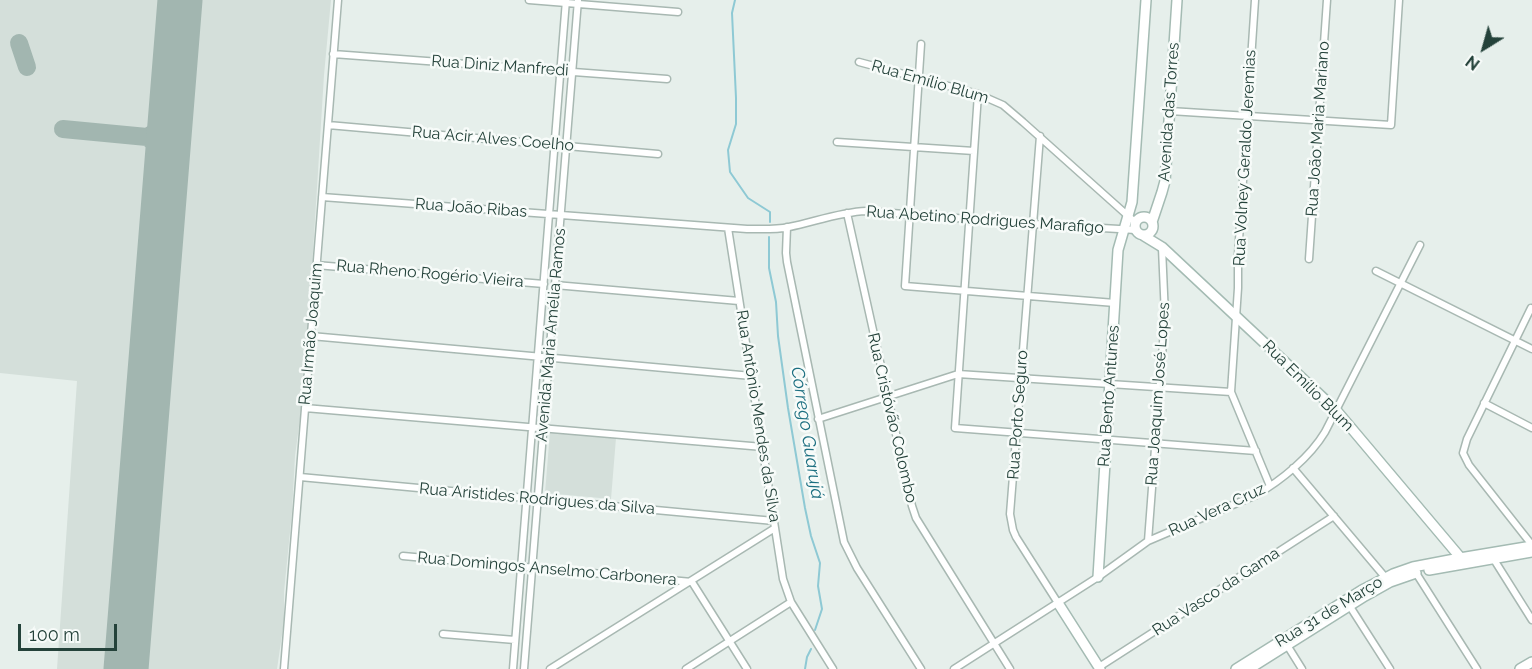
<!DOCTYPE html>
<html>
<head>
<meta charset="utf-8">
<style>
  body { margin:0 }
  #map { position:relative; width:1532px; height:669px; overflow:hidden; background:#e6efeb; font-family:Raleway,sans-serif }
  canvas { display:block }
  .north { position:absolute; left:1454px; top:18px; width:60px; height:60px; -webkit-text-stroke:4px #f7fbf9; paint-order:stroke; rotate:217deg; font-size:16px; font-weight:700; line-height:24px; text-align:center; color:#24423a }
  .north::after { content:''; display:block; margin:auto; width:21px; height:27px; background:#24423a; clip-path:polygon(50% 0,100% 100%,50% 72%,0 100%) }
  .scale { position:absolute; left:18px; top:624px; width:99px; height:27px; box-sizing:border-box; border:3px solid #24423a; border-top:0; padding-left:8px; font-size:18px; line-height:21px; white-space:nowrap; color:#24423a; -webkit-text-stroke:4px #f7fbf9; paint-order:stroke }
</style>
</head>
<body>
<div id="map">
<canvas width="1532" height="669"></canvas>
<div class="north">N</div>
<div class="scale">100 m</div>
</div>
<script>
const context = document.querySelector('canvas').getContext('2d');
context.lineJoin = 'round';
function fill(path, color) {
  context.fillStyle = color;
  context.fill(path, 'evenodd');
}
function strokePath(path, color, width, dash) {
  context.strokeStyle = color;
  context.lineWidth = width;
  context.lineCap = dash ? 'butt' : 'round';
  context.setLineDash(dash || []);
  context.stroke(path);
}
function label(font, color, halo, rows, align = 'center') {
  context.font = font + ' Raleway,sans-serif';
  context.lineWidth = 5;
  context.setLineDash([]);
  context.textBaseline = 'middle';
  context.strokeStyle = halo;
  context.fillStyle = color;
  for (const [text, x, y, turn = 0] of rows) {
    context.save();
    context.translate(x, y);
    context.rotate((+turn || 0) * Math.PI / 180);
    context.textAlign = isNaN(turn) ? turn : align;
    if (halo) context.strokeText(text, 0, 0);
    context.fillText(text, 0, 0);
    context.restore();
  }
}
fill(new Path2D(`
  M0 0H331L324 75 305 381 295 456 292 512 284 592V621L277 669H57L77 381 0 373Z
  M550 432 616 438 611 499 545 493Z`), '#d4dfda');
strokePath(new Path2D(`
  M735 0 732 13 736 98V124L728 150 730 172 748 198 770 212V222
  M769 237V268L776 302 778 336 788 408 805 508 811 536 820 563 818 586 822 609 815 630
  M805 669 807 657 811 649`), '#8ec9d4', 2);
strokePath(new Path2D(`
  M19 43 27 67
  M63 129 147 137 158 145 168 156
  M147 137 159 130 171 117`), '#a2b6b0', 18);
strokePath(new Path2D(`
  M126 669 180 0`), '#a2b6b0', 45);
const street = new Path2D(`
  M529 0 678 12
  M1255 0 1238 255V288L1231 392 1270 486
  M921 44 905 286 1115 303
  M333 54 667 79
  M859 62 978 94 1003 105 1023 122 1136 223
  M978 94 955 428 1256 451
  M1170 111 1391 125 1399 0
  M328 125 658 154
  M1040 136 1010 514 1013 530 1016 537 1058 603
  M837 142 974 151
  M322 197 747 229C761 229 775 230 789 227 814 222 840 212 866 211L1033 224 1136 230
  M847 213 912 506 916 518 1010 669
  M787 227 786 253 787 262 844 542 857 568 921 669
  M728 228 783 579 791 602 833 669
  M1309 259 1327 0
  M316 265 544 284
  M1376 271 1532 349
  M555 285 739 301
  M1531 308 1467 439 1463 453 1469 465 1532 545
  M311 336 752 376
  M1484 403 1532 428
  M305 408 763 447
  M818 419 958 374 1231 392
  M1293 468 1385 577
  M300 477 774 521
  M1148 541 1165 316 1162 248
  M403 556 692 582 747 669
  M1493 558 1532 620
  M1416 573 1477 669
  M1349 605 1390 669
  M443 634 515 640
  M1287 645 1302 669
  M1099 667 1334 516
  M284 669 338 0
  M513 669 566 0
  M524 669 578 0
  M550 669 775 528
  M686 669 791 602
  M954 669 1098 577 1148 541 1256 495C1282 480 1310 457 1325 432L1420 245`);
const secondary = new Path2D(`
  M1135 226a9 9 0 1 1 18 0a9 9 0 1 1-18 0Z
  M1152 222 1162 192 1165 181 1177 0
  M1144 236 1162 247 1336 410 1465 563
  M1429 570 1532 552
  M1098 577 1118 250 1132 202 1146 0
  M1058 603 1100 669
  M1236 669 1362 590 1393 574 1413 567 1460 558 1532 546
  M1249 669 1365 596 1390 582 1416 573
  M1520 669 1532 662`);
strokePath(street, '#a8b8b2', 9);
strokePath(secondary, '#a4bbb3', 12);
strokePath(street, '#fff', 6);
strokePath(secondary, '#fff', 9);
label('16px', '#24423a', '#f7fbf9', [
  ["Rua Diniz Manfredi",500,66,4],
  ["Rua Emílio Blum",930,82,16],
  ["Avenida das Torres",1169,112,-86],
  ["Rua João Maria Mariano",1318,129,-86],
  ["Rua Acir Alves Coelho",493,139,5],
  ["Rua Volney Geraldo Jeremias",1245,158,-87],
  ["Rua João Ribas",471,208,4],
  ["Rua Abetino Rodrigues Marafigo",985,220,4],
  ["Rua Rheno Rogério Vieira",430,274,5],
  ["Rua Irmão Joaquim",311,334,-85],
  ["Avenida Maria Amélia Ramos",551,335,-85],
  ["Rua Emílio Blum",1308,386,45],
  ["Rua Joaquim José Lopes",1158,394,-86],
  ["Rua Bento Antunes",1109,396,-86],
  ["Rua Porto Seguro",1018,415,-86],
  ["Rua Antônio Mendes da Silva",758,416,81],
  ["Rua Cristóvão Colombo",892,418,77],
  ["Rua Aristides Rodrigues da Silva",537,499,5],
  ["Rua Vera Cruz",1217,510,-25],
  ["Rua Domingos Anselmo Carbonera",547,569,5],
  ["Rua Vasco da Gama",1216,592,-33],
  ["Rua 31 de Março",1329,612,-31]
]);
label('italic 18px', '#1c6f80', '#f7fbf9', [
  ["Córrego Guarujá",807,433,81]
]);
</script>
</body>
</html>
